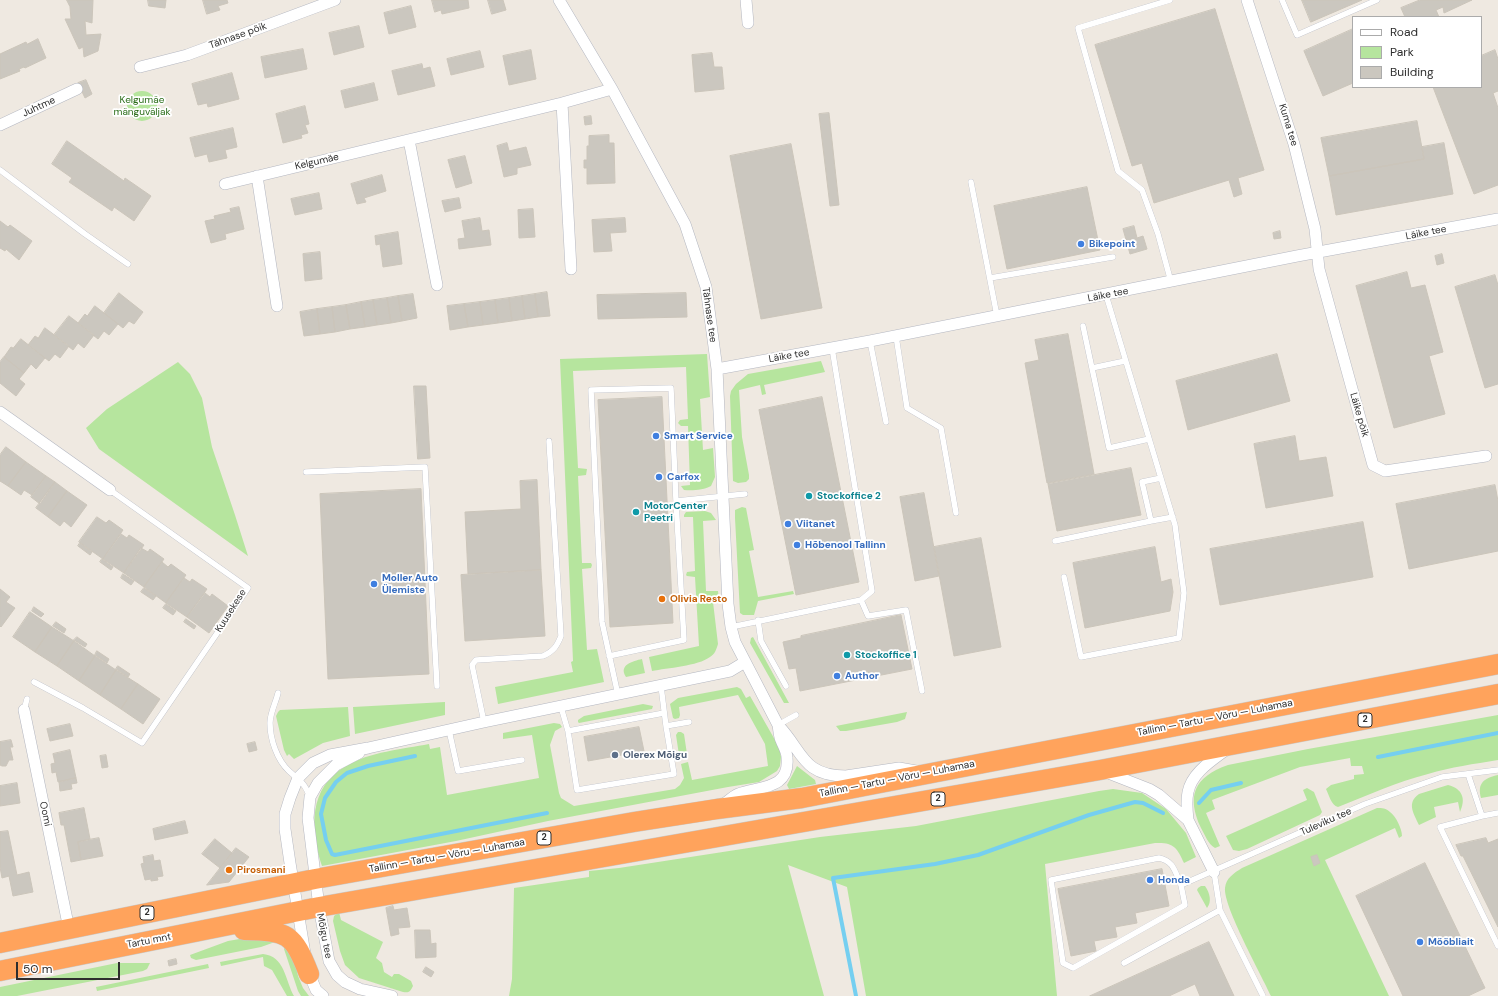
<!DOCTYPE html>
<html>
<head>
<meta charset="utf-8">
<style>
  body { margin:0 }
  #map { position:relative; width:1498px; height:996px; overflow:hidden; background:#efe9e1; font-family:"DM Sans",sans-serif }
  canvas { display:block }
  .legend { position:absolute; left:1352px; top:16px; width:130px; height:72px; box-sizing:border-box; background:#fff; border:1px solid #ababab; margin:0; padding:5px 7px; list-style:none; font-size:12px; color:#2e2e2e }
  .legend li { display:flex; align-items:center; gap:8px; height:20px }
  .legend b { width:20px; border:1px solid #ababab }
  .scale { position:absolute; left:16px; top:962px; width:104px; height:18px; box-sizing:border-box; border:2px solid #2e2e2e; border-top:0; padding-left:5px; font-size:12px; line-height:14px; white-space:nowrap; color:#2e2e2e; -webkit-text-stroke:3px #fff; paint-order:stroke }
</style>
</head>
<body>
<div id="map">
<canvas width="1498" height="996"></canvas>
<ul class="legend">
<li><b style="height:5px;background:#fff"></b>Road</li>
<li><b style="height:11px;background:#b6e59e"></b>Park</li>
<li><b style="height:11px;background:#cbc7bf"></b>Building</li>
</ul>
<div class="scale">50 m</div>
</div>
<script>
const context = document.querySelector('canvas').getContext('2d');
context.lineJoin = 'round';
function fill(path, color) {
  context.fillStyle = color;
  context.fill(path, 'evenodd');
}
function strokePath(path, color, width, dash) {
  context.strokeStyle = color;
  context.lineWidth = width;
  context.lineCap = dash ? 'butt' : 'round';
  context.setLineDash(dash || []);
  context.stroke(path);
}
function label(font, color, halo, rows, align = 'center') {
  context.font = font + ' "DM Sans",sans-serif';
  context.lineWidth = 3.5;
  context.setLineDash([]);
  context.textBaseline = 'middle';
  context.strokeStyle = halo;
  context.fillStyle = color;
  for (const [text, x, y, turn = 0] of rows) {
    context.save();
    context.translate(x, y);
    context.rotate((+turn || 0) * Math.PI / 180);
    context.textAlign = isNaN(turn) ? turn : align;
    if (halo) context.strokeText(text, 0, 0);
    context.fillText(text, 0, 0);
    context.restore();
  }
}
fill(new Path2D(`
  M127 106a15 15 0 1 1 30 0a15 15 0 1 1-30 0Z
  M707 354 710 397 700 399 703 450 713 448 715 477 711 486C704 490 692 491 684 490L681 486 690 485 688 426H681L678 423 680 420 688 419 686 367 573 371 578 468 587 469 586 475 578 476 582 563H591L592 565 591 568 582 569 587 650 597 649 604 682 498 704 495 687 573 672 571 662 573 661 560 359Z
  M821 361 825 372 764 385 766 394 762 395 760 385 739 390 742 437 749 475V479L746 482 738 483 733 481 730 396 731 391 736 384 748 374Z
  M178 362 190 374 202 398 212 447 235 515 248 556 99 449 86 428 107 409Z
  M742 507 746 508 754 550 749 551 758 597 793 591 794 594 758 601 754 615H743L740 613 735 518V510Z
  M705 511 711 513 716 520 703 521 706 591H718L719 601 713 602 718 644C716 650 715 654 710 657 698 666 667 668 652 671L649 657 699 646 695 577 687 576 686 575 687 572 695 571 693 517H684V515L686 512Z
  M753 637 789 703H784L750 643 751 638Z
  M642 659 645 673 626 677C618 665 633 661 642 659Z
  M737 687 741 689 746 698 750 696 779 747 781 757 780 766 777 771 759 782 728 787 548 821 456 841 322 866C310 830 308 787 346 766 369 752 403 749 429 744L430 749 440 747 447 795 539 778 532 735 503 739V733L554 723 560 724 562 727 555 731 550 745 559 793 561 798 574 806 675 789 680 785 684 778 681 764 688 762 692 780 768 766 765 744 738 695 679 707 680 715 679 718 675 719 673 718 670 704 678 698Z
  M445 702V715L355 734 353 707Z
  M643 704 653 706 652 709 579 723 578 722V720L584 716Z
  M348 707 350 736 323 743 294 759 289 754 287 756 284 750 276 716 278 712 280 710Z
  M907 712 905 719 897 722 846 731H840L836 726Z
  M1498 715V760C1474 764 1451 767 1428 774 1397 782 1368 795 1338 807 1331 805 1329 795 1326 789L1331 785 1354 779V775L1364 774 1362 766H1351L1350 758 1300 767 1212 800 1215 809 1206 813 1220 846 1215 848C1208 844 1205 835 1201 828 1186 796 1194 777 1228 765L1308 749Z
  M678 732H681L684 734 687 754 679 755 676 735Z
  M797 766 815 780 816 784 789 789 787 785Z
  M1498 775V795L1481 798C1477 783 1484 778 1498 775Z
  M1448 785C1463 789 1466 799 1460 812L1458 802 1434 807 1436 817 1419 825C1414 814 1406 803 1419 794Z
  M1307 788 1314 792 1322 812 1320 815 1247 849 1239 851 1233 850 1226 836 1307 800 1303 790Z
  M1113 789 1142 793 1166 809 1186 833 1196 857 1184 863C1177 847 1173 842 1155 843L1045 864 1057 996H866L847 887 788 865 824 996H509L512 979 514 888 589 877V871L619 868 820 837 916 826 1099 791Z
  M1377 808C1382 808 1386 808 1390 812 1396 816 1402 829 1402 836L1399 838 1395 828 1325 860 1389 996H1271C1262 976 1223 906 1225 888 1226 878 1234 873 1242 868Z
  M1201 886H1205C1210 893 1212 902 1207 908L1197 890 1198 888Z
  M339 912 341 920 383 942 376 958 382 963 384 972 392 977 394 974H399L411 981 413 986C410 992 409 993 403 992L359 978 345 965 340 951 333 921 334 916Z
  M257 936 275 942 261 947 196 960 191 958 190 955 228 941Z
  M285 942 294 955 298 976 303 988 309 996H301L298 991 284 949Z
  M263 954C285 956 285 980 294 996H287L272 970 264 966 263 957 221 966 220 962Z
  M117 963H150L147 969 143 971 17 996H0V987Z
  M208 964 209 968 97 991 96 987Z`), '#b6e59e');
strokePath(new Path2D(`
  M415 756 368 766 347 773 336 782 325 798 321 814 326 840 332 854 335 855 547 813
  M1378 757 1498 733
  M1199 803 1211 790 1241 783
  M856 996 833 878 935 864 978 855 1089 815 1135 802 1143 803 1163 813`), '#75cff0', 4);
const building = new Path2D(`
  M67 0H93L92 23 85 21 86 35 101 34 98 51 84 57 83 47 79 49 65 19H71L70 7Z
  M148 0H166L165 8 149 6Z
  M203 0H227L228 3 218 6 220 10 207 14Z
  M432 0H468L469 8 442 14 441 10 435 12Z
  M488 0H503L506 10 492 14Z
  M1302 0H1362L1311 22Z
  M1420 0H1472L1444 13 1443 7 1436 10 1439 17H1405L1401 8Z
  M411 6 416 27 389 34 384 13Z
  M1215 9 1264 170 1238 178 1242 194 1234 197 1229 180 1154 203 1142 163 1132 166 1095 45Z
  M359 26 364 47 334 55 329 33Z
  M1353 29V83L1323 96 1304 51Z
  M38 39 46 58 25 68 24 67 19 69 20 71 0 79V54L26 42 27 44Z
  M303 49 307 69 265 78 261 57Z
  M531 50 536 79 509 85 503 56Z
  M1495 50 1498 59V91L1493 93 1498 108V185L1474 194 1433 87H1481V56Z
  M480 51 484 67 451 75 447 59Z
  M712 53 714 67H722L724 89 695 92 692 55Z
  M422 64 423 69 430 67 435 86 398 95 392 71Z
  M232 73 239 99 208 107 207 103 198 105 192 84Z
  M86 80 92 94 85 98 78 83Z
  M374 83 378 100 345 108 341 91Z
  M305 106 309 124 305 125 308 133 301 135 302 138 283 143 276 114Z
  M829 113 839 205 830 206 819 114Z
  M591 116 592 124 585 125 584 117Z
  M1417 121 1424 159 1329 176 1321 138Z
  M233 128 237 147 225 150 227 158 209 162 207 154 195 157 190 138Z
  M609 135V143H614L615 183 587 184V168H584V160H587V146H589V136Z
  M67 141 124 181 125 178 151 196 134 221 114 207 112 211 69 182 72 178 52 164Z
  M507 143 509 151 526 147 531 165 517 168V174L504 177 497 146Z
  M1444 143 1453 194 1336 215 1329 176 1424 159 1422 147Z
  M791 144 822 308 761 319 730 156Z
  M465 156 472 183 456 188 448 160Z
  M382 175 386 191 364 198 366 202 357 204 351 184Z
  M1087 187 1100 250 1007 269 994 206Z
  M319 193 322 209 295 215 291 199Z
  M459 198 461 208 445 212 442 201Z
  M239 207 244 229 225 234 226 239 211 243 205 221 215 219 214 216 231 212 230 209Z
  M533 209 535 237 519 238 518 210Z
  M480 218 482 231 489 230 491 245 459 249 458 239 465 238 462 221Z
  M625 218 626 232 610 233 612 251 594 252 592 220Z
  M0 221 8 227 10 225 32 241 19 260 6 249 5 251 0 248Z
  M1134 226 1137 238 1143 236 1147 249 1130 254 1123 229Z
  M1280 231 1281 238 1274 239 1273 233Z
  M398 232 402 264 383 267 380 244 376 245 375 236Z
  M320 252 322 279 305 281 303 254Z
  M1442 254 1444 263 1437 265 1435 256Z
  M1407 272 1411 288 1425 285 1443 352 1429 356 1445 414 1394 428 1356 286Z
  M1495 275 1498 285V384L1485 388 1455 287Z
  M547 292 550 316 538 317 535 294Z
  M119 293 143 312 134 324 129 321 123 328 104 313Z
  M686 293 687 317 598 319 597 295Z
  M413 294 417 318 402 321 398 296Z
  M535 294 538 317 525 319 522 296Z
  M398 296 402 321 391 323 387 298Z
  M522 296 525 319 512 321 509 298Z
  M387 298 391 323 377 325 373 300Z
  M509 298 512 321 498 323 495 300Z
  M373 300 377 325 365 327 361 302Z
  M495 300 498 323 483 325 480 302Z
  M361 302 365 327 350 329 346 305Z
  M480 302 483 325 468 327 464 304Z
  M464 304 468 327 450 330 447 306Z
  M346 305 350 329 335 332 332 307Z
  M95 306 118 324 109 335 104 331 98 339 78 323 85 314 87 316Z
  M332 307 335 332 320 334 317 309Z
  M317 309 320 334 304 336 300 312Z
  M69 316 94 335 84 348 78 343 73 350 54 335Z
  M45 328 69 346 60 358 55 354 49 361 28 345 35 336 38 338Z
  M1068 334 1094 474 1047 483 1025 363 1039 360 1035 340Z
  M21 339 45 358 36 369 31 364 24 373 4 357 11 347 13 348Z
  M1277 354 1290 401 1188 430 1176 381Z
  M4 357 24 373 19 379 25 384 16 396 0 383V362Z
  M414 386H426L430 458 418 459Z
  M662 397 673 623 610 627 598 400Z
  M822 397 859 582 796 595 759 410Z
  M1295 436 1299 461 1326 457 1333 496 1266 508 1254 444Z
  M6 447 26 462 8 486 0 481V455Z
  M26 462 46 476 32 495 24 490 21 495 8 486Z
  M1131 468 1141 515 1057 531 1048 484Z
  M46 476 55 482 40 504 31 497Z
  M537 480 541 570 468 574 465 512 521 509 520 481Z
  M55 482 67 491 48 517 36 508Z
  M1495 485 1498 501V551L1409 569 1396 504Z
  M421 489 429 674 328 679 320 494Z
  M67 491 87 505 71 527 64 521 60 526 48 517Z
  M924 493 939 576 915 581 900 497Z
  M97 517 106 523 109 520 123 530 103 559 79 542Z
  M1363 522 1373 577 1220 605 1210 549Z
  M121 534 127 538 129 535 144 545 124 573 103 559Z
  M981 538 1001 647 954 656 934 547Z
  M80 543 92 552 90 555 78 546Z
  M1155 547 1161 582 1171 579 1173 592 1170 611 1085 628 1073 563Z
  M141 548 148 552 150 549 164 559 144 587 124 573Z
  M102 559 113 567 111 570 100 562Z
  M162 562 168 567 171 564 186 575 166 603 144 587Z
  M541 570 545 636 465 641 461 575Z
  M123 574 134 581 131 585 121 578Z
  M184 578 190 582 192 579 207 589 187 617 166 603Z
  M144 588 156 596 153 600 141 592Z
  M0 589 10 597 6 602 15 608 1 627 0 626Z
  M205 593 210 597 212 594 228 606 209 633 187 617Z
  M166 604 176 611 173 615 163 608Z
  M34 607 44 614 41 617 32 611Z
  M30 612 52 627 35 652 13 637Z
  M901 615 912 669 800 691 796 668 789 669 783 642 801 638V636Z
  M186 619 196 626 194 629 184 622Z
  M56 622 66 629 64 633 53 626Z
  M52 627 74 641 57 666 35 652Z
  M77 637 87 644 85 647 74 640Z
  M74 641 95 656 79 681 57 666Z
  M97 651 109 659 107 663 95 655Z
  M95 656 116 670 100 695 79 681Z
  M118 666 130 674 128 677 116 669Z
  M116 670 138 684 121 709 100 695Z
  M138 684 160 699 143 724 121 709Z
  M70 724 73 736 50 741 47 729Z
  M639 727 644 751 588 761 584 737Z
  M11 740 13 747H10L13 760H9L6 766H2L0 765V742Z
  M255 742 257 750 249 752 247 744Z
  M70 750 76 778 58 782 56 772 52 773 51 764 55 763 53 754Z
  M106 755 108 767 102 768 100 756Z
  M76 778 77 783 71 784 72 789 60 791 59 782Z
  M17 783 20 803 0 806V786Z
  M84 808 90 839 78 842 81 860 71 862 64 825H61L59 813Z
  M185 821 188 833 155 840 153 829Z
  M8 831 17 875 29 872 33 892 13 896 9 876 2 878 0 867V832Z
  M99 838 103 856 81 860 78 842Z
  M1486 838 1488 843 1498 839V927L1463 856H1461L1456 845Z
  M215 839 232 853 220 868 202 854Z
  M236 848 249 857 229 882 207 885Z
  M153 855 154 861 160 860 163 876 157 877 158 880 151 881V879L145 880 141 864 144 863 143 857Z
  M1317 855 1320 863 1314 866 1311 857Z
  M1425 863 1485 988 1468 996H1403L1356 896Z
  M1162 869 1169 906 1135 913 1137 923 1115 927 1117 937 1094 941 1096 951 1071 956 1058 889Z
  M393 906 394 910 407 908 410 927 398 928 399 934 391 936 386 908Z
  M415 930H430L431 944 436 943V957L416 958Z
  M1209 942 1234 996H1200L1195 984 1169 996H1090Z
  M176 959 177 964 169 966 168 961Z
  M426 967 434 972 431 977 423 972Z`);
fill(building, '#cbc7bf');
strokePath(building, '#cbc5ba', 1);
const lane = new Path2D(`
  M1170 0 1078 28 1118 171 1142 190 1158 234 1171 282
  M1282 0 1297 35 1377 0
  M0 170 85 234 128 264
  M971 182 997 316
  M990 278 1113 257
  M1083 326 1109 448 1149 439
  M896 336 907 408 941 428 956 513
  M870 341 886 422
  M1092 368 1125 361
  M306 472 425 467 437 686
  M1161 478 1142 482 1151 521 1173 517
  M676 501 745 494
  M1055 541 1151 521
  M1064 577 1081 657 1179 638 1184 593 1175 525 1106 295
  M861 600 868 616 906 610 922 691
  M758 620 761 641 786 686
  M731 627 861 600 872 591 832 348
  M609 656 684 640 676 501 671 388 591 390 602 622 618 695
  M34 682 83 708 142 743 248 588 110 490
  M661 686 666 726 689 722
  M278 693C276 702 270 713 270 723 270 739 277 760 289 771 300 781 304 782 310 797
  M561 707 568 731 577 790 674 774 666 726
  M24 710 27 699
  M484 722 472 665 476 660 543 656C554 651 557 646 561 636L549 441
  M778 725 796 715
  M449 730 458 771 522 760
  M568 731 664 713
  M1468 774 1482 816 1440 827 1498 946
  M1482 816 1498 813
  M1214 872 1220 910 1263 996
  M1181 885 1185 905 1073 968 1063 963 1051 880 1159 858C1174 861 1175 872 1181 885L1365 804 1442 777 1498 770
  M1124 963 1220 910`);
const street = new Path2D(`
  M559 0 612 89 685 224 706 287 717 369 728 604 731 627 735 642 778 725C803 751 802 776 846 776L899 768 916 771
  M746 0 748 23
  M1247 0 1294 144 1315 229 1319 269 1373 465 1385 471 1486 456
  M140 67 187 55 335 0
  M562 103 571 269
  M0 125 77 89
  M409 140 437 285
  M257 176 277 306
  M225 184 562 103 612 89
  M717 369 870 341 1297 256 1498 219
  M0 412 110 490
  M24 710 69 929
  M359 753 336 765 318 783 310 797 308 818 319 907 329 961 337 975 345 982 360 989 392 996
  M1103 771 1149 789 1159 795 1188 820 1214 872
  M723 805C728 801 733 796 738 794 759 786 790 790 787 758 787 751 783 746 781 740 779 736 779 730 778 725
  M1188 820C1187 811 1186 801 1188 792 1192 772 1213 760 1227 749
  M305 954 290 863 285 829V814L290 798 298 778 313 763 330 755 368 748 484 722 730 671 745 662
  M308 971 316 990 323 996`);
const highway = new Path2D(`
  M244 930C288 931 293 933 309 974
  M0 943 315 879 634 822 717 809 802 798 1498 664
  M0 971 319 907 1100 770 1498 694`);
strokePath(lane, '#b4b7c1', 6);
strokePath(street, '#b4b7c1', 12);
strokePath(highway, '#c9c9c9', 21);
strokePath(lane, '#fff', 5.5);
strokePath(street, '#fff', 11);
strokePath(highway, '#ffa35c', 20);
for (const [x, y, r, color] of [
  [1081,244,4,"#3f7fe0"],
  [656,436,4,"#3f7fe0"],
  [659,477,4,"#3f7fe0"],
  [809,496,4,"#0f9aa8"],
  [636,512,4,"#0f9aa8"],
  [788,524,4,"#3f7fe0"],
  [797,545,4,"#3f7fe0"],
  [374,584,4,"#3f7fe0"],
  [662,599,4,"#e8710a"],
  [847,655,4,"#0f9aa8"],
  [837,676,4,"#3f7fe0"],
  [615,755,4,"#5c6f8a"],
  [229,870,4,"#e8710a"],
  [1150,880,4,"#3f7fe0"],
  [1420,942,4,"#3f7fe0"]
]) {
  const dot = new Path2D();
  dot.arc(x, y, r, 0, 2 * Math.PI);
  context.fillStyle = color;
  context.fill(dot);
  strokePath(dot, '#fff', 1.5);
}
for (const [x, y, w] of [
  [1365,720,14],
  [938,799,14],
  [544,838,14],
  [147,913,14]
]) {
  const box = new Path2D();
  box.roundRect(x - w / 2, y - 7, w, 14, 3);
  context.fillStyle = '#fff';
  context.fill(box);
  strokePath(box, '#2e2e2e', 1);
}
label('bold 9px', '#2e2e2e', null, [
  ["2",1365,720],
  ["2",938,799],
  ["2",544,838],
  ["2",147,913]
]);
label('10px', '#2e2e2e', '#fff', [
  ["Tähnase põik",238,36,-20],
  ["Juhtme",39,107,-25],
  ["Kuma tee",1288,125,73],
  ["Kelgumäe",317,162,-13],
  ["Läike tee",1426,233,-11],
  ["Läike tee",1108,295,-11],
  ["Tähnase tee",709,315,82],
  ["Läike tee",789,356,-10],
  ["Läike põik",1359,415,74],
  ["Kuusekese",231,611,-58],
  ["Tallinn — Tartu — Võru — Luhamaa",1215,718,-11],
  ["Tallinn — Tartu — Võru — Luhamaa",897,779,-11],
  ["Oomi",45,814,78],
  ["Tuleviku tee",1326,822,-24],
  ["Tallinn — Tartu — Võru — Luhamaa",447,856,-10],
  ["Mõigu tee",324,936,79],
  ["Tartu mnt",149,941,-11]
]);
label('10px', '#2c6e1b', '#fff', [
  ["Kelgumäe",142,100],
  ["mänguväljak",142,112]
]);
label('bold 10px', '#366cbe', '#fff', [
  ["Bikepoint",1089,244],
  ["Smart Service",664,436],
  ["Carfox",667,477],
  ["Viitanet",796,524],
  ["Hõbenool Tallinn",805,545],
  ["Moller Auto",382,578],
  ["Ülemiste",382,590],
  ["Author",845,676],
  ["Honda",1158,880],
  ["Mööbliait",1428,942]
], 'left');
label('bold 10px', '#0d838f', '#fff', [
  ["Stockoffice 2",817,496],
  ["MotorCenter",644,506],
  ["Peetri",644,518],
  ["Stockoffice 1",855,655]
], 'left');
label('bold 10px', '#c56008', '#fff', [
  ["Olivia Resto",670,599],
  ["Pirosmani",237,870]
], 'left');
label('bold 10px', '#4e5e75', '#fff', [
  ["Olerex Mõigu",623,755]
], 'left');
</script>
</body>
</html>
